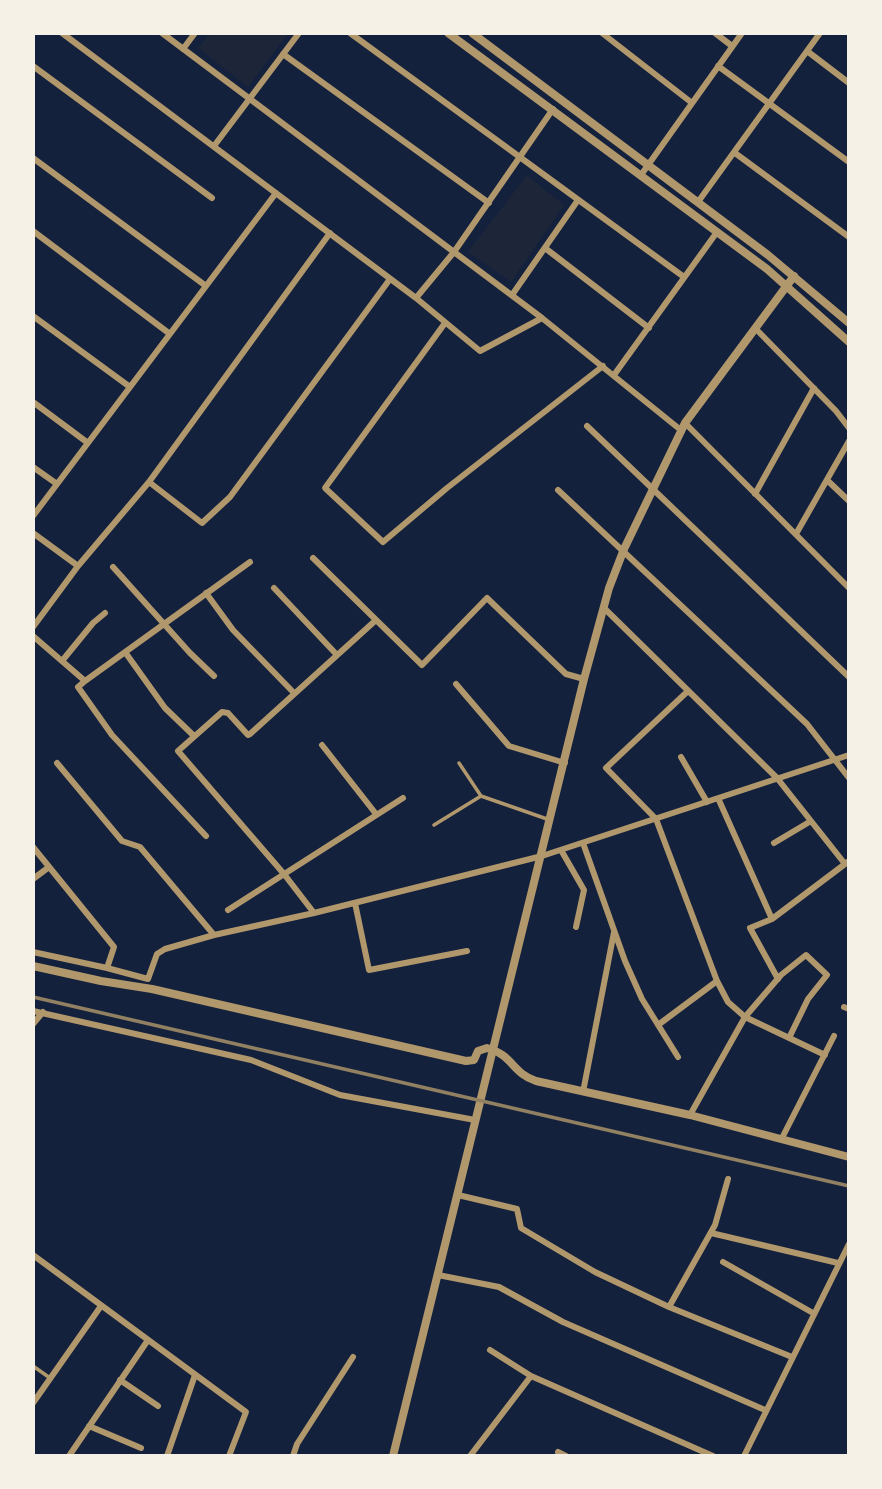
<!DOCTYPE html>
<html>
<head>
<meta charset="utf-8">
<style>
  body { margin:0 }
  #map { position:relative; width:882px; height:1489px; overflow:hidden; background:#14213d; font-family:"Work Sans",sans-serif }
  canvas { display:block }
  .frame { position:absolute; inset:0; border:35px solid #f6f1e7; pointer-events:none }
</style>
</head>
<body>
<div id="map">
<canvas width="882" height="1489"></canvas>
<div class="frame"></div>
</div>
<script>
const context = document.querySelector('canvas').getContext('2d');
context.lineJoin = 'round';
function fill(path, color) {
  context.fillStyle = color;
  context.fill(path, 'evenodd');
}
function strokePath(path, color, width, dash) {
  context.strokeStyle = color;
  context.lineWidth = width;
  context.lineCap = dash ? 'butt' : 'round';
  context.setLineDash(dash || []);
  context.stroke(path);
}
fill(new Path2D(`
  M210 33H288L248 87 198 48Z
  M527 175 564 205 511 282 468 252Z`), '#1d2539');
strokePath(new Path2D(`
  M459 763 481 796 547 819
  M434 825 481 796
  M33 1366 50 1378`), '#b1986c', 3.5);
strokePath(new Path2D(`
  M62 33 416 298 480 351 542 318 682 431
  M162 33 542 318
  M350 33 684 277
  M602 33 692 103
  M715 33 732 46
  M183 49 195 33
  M807 51 849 83
  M283 54 489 203
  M33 66 212 198
  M718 66 849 162
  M214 146 299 33
  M735 153 849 237
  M33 158 206 286
  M641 175 742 33
  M698 202 820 33
  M33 231 170 334
  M545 248 649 328
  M512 295 578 200
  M416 298 454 252 553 109
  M33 316 130 387
  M445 323 325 488 383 542 447 488 603 366
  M755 328 836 411 849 428
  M614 375 717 232
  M33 402 88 443
  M685 423 849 588
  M587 426 849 677
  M33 467 57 484
  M827 480 849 501
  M149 482 202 523 230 497 390 279
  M558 490 807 724 849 778
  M755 494 814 388
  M33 516 276 193
  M33 533 78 566
  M796 534 849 441
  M313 558 422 665 487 598 566 674 584 679
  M113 567 190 653 214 676
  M274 588 337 655
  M206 593 233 630 294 693
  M604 608 777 778 845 864
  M33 627 78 566 149 482 330 233
  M33 636 85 681 250 562
  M125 652 165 708 193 735
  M62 661 93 623 105 613
  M85 681 78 687 112 735 206 836
  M456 684 509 746 565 763
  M688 691 606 768 656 819 717 981 728 1002 745 1017 825 1055
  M322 745 376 814
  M681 757 707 802
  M57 763 122 841 140 847 214 935
  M718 798 772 919
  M583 843 625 961 642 999 678 1057
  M774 843 811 821
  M33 847 114 947 107 968
  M561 850 584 890 576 927
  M33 879 49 867
  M355 903 369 970 467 951
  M228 910 403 798
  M314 913 284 874 178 751 222 712 228 713 248 735 250 734 376 620
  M33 952 107 968 148 979 157 954 165 949 214 935 314 913 542 856 849 755
  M778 979 750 928 772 919 849 861
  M844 1007 849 1009
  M33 1011 251 1060 340 1095 475 1120
  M33 1024 43 1012
  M658 1025 717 981
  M583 1092 614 932
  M690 1115 745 1017 781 975 806 955 827 975 808 999 789 1038
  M782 1138 834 1036
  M458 1195 517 1209 521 1228 595 1272 669 1307 792 1357
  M711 1233 838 1263
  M33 1255 246 1412 229 1456
  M723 1262 813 1313
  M438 1275 499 1287 563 1322 765 1410
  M669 1307 715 1225 728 1179
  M490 1350 531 1376 713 1456
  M120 1380 158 1406
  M33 1403 101 1306
  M89 1426 141 1448
  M558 1452 566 1456
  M69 1456 148 1340
  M167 1456 195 1375
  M293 1456 297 1444 353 1357
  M470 1456 531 1376
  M744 1456 849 1244`), '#b1986c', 6);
strokePath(new Path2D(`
  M448 33 767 269 849 342
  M472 33 768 255 849 323
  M33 966 101 981 152 989 466 1061 474 1060 478 1051 487 1048C513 1055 512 1073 536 1081L690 1115 849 1157
  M393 1456 584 679 609 588 624 549 685 423 794 276`), '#b1986c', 8);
strokePath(new Path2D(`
  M33 997 849 1186`), '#918062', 3.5);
</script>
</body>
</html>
